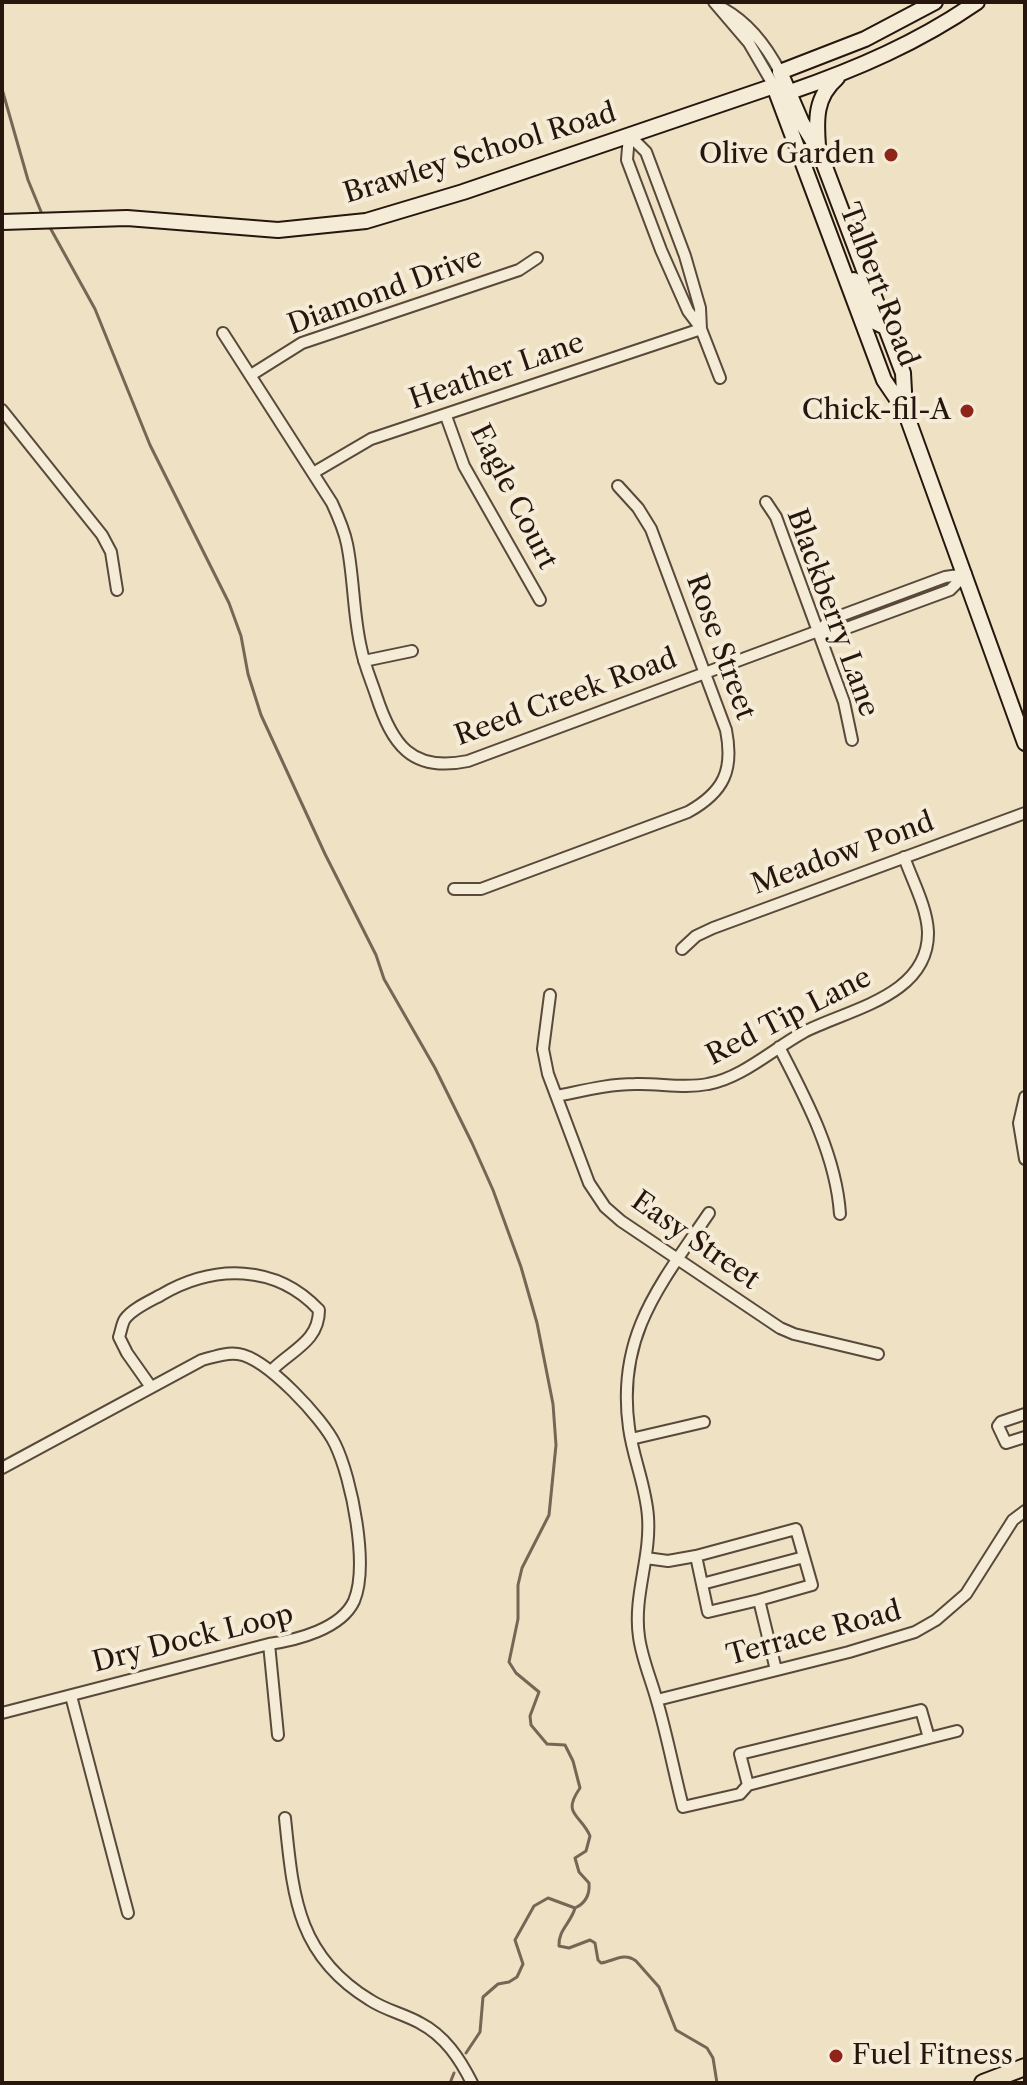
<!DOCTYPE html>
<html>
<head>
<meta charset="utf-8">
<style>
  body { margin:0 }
  #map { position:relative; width:1027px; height:2085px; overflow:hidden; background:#efe1c3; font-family:"Libre Caslon Text",serif }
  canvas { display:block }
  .frame { position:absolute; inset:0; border:4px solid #26160e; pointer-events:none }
</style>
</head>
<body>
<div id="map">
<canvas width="1027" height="2085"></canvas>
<div class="frame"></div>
</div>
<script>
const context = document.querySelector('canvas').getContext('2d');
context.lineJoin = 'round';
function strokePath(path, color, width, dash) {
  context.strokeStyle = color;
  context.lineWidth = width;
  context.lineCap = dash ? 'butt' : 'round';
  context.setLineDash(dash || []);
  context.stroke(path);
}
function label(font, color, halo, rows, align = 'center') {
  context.font = font + ' "Libre Caslon Text",serif';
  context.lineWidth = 8;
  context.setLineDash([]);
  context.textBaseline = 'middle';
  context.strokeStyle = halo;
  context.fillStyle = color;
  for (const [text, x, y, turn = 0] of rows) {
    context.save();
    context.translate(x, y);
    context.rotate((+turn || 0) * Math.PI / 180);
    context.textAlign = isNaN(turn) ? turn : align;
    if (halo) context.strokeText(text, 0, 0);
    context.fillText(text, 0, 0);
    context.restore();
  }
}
strokePath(new Path2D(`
  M2 89 28 180 42 214
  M48 224 95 309 150 445 229 603 241 636 248 674 261 715 325 854 376 955 384 979 435 1068 472 1143 493 1190 521 1267 537 1323 553 1404 556 1445 549 1515 522 1568 518 1585V1619L509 1662 516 1673 539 1692 530 1716 531 1725 547 1744 565 1745 573 1761 580 1788C561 1815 581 1814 590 1836L586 1851 575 1858 579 1872 589 1883C590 1895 586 1903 575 1908 571 1923 558 1930 559 1946L569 1948 590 1940 595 1943 598 1960 601 1963C614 1961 624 1952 636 1961L659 1987 676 2030 707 2048 713 2058 717 2083
  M466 2053 480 2032 483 1997 498 1984 509 1982 517 1977 523 1964 515 1940 534 1906 548 1898 575 1908
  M450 2083 454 2073`), '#766655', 3);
const street = new Path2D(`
  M714 2 749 43 774 86
  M724 9C749 23 767 47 780 72
  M629 135 646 152 685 256 700 308 701 329 720 378
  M629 135 627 160 661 250 688 311 700 327
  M223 333 332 503C338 516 344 529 347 544 354 578 353 614 361 648 364 664 371 680 376 695 392 744 411 773 468 761L818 631 832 619 945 577 966 574
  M251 375 302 343 519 270 537 258
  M2 410 102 535 111 552 117 590
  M446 416 464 466 540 600
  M313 473 371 439 701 329
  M766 502 776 517 844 702 852 740
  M818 631 836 632 950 590 966 574
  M364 661 412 651
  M454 889H481L688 812C724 792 734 770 726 730L651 529 638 508 618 486
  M682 949 696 936 713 928 1025 813
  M550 995 543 1049 548 1074 589 1183 605 1207 621 1221 780 1328 794 1334 878 1354
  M779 1047C806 1099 836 1155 840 1214
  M557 1096C582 1091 608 1084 635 1084 659 1083 684 1089 708 1084 742 1078 773 1049 804 1032 849 1009 929 996 928 932 927 907 912 880 904 857
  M1025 1097 1019 1123 1025 1159
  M709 1213C660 1285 616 1336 629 1428 633 1458 646 1486 648 1517 651 1558 633 1596 639 1637 642 1659 651 1679 657 1701 667 1735 674 1772 683 1807L740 1794 748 1785 740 1754 921 1710 929 1738 957 1731
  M151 1387 127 1353 119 1337C121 1332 122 1323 125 1319 132 1309 150 1301 161 1295 214 1264 276 1264 319 1310 319 1341 292 1350 272 1370
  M1025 1414 1001 1422 998 1426 1006 1443 1025 1437
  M631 1439 704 1422
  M2 1468 202 1360C214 1357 226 1352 238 1354 267 1358 323 1419 335 1444 352 1479 369 1566 354 1601 341 1629 297 1640 269 1644L2 1713
  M696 1556 796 1529 812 1585 759 1600
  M646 1558 668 1561 696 1556 708 1612 759 1600 776 1670
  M702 1584 804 1557
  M269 1644 278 1735
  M71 1696 128 1913
  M657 1700 849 1652 915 1632 936 1620 966 1594 1013 1520 1025 1511
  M748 1785 929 1738
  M285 1818C293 1894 296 1955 370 2000 385 2010 404 2014 420 2023 445 2036 460 2059 472 2083`);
const secondary = new Path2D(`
  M780 72 802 123 819 151 903 373 905 410
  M780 72 865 39 935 2
  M774 86 884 380 905 411 1025 743
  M818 146C816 120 815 97 837 78
  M2 222 127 218 278 230 366 221 463 192 774 86 790 92C857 69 919 42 977 2
  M854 280 873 321 885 327`);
const primary = new Path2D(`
  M983 2083 1025 2067`);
strokePath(street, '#58493b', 14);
strokePath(secondary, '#26160e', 18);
strokePath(primary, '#26160e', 20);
strokePath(street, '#f5ecd8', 10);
strokePath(secondary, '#f5ecd8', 14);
strokePath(primary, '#efe1c3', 16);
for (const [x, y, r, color] of [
  [891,155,8,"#8f2418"],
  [967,411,8,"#8f2418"],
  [836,2056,8,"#8f2418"]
]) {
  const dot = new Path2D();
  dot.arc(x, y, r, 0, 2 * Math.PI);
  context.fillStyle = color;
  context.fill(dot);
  strokePath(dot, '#f5ecd8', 3);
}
label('28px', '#26160e', '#f5ecd8', [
  ["Brawley School Road",480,154,-17],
  ["Talbert Road",878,285,69],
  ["Diamond Drive",385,292,-20],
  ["Heather Lane",497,372,-19],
  ["Eagle Court",513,497,63],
  ["Blackberry Lane",832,613,70],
  ["Rose Street",720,647,70],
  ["Reed Creek Road",566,698,-20],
  ["Meadow Pond",843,854,-20],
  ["Red Tip Lane",789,1017,-27],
  ["Easy Street",695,1241,35],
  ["Terrace Road",814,1634,-15],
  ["Dry Dock Loop",193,1639,-14]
]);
label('28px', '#26160e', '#f5ecd8', [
  ["Olive Garden",875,155],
  ["Chick-fil-A",951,411],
  ["Fuel Fitness",852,2056,"left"]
], 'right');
</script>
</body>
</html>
